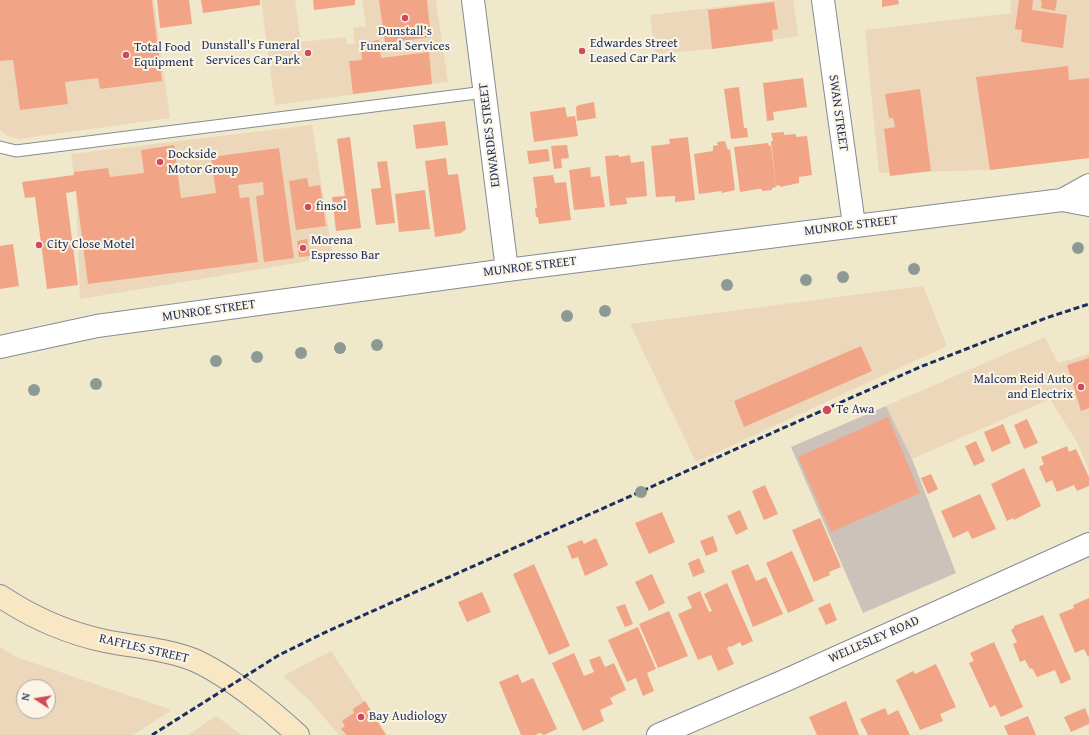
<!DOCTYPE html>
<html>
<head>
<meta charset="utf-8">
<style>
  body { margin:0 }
  #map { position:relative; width:1089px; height:735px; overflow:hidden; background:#efe8cb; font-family:"Gentium Book Plus",serif }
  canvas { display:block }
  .north { position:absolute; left:16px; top:679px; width:40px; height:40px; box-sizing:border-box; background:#fcf5e5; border:1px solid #a2a6af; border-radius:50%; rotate:282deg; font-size:11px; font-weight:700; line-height:16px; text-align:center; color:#1b2f5e }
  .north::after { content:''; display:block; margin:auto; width:14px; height:18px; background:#d1495b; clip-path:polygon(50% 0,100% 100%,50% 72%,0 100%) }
</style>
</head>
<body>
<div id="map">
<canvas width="1089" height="735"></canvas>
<div class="north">N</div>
</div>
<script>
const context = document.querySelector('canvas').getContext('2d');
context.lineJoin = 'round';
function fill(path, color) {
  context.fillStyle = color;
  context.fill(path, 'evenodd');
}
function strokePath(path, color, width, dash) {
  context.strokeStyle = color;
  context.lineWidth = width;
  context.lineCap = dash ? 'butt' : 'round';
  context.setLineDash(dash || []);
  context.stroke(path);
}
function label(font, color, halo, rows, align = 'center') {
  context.font = font + ' "Gentium Book Plus",serif';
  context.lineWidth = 4;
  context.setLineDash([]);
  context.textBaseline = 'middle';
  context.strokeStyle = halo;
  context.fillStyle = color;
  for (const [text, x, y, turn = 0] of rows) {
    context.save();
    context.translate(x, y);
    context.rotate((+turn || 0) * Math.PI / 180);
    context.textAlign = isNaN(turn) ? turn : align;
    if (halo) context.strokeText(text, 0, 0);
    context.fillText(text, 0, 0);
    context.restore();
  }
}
fill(new Path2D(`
  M0 0H154L170 118 19 139 7 136 0 130Z
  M261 0H295L301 42 346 37 347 45 355 43 353 28 366 26 362 0H436L448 82 275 105Z
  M778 0H793L798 36 712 49 655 54 650 15Z
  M1010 0H1089V158L990 170 879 173 865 30 1011 13Z
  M312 125 333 257 80 299 76 191 71 154Z
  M923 286 947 346 696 462 630 324Z
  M1045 337 1058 363 1089 354V471L1078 444 1050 399 912 459 886 406Z
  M0 647 16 657 172 710 133 735H0ZM24 687H48V711H24Z
  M331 651 387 735H339L310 701 283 676Z
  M216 716 242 735H188Z`), '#edd7bb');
fill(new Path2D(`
  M886 406 912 459 956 573 863 613 791 447Z`), '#ccc2b9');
fill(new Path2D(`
  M0 0H152L162 81 100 89 98 78 65 82 68 104 20 110 13 60 0 61Z
  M157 0H189L192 24 160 28Z
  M201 0H260V5L203 13Z
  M313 0H355V5L314 10Z
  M379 0H427L431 37 385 43Z
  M882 0H898L899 4 882 7Z
  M1019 0H1033L1032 10 1067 15 1063 48 1021 42 1022 30 1015 29Z
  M1039 0H1057L1055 11 1041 8 1042 1Z
  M774 2 778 29 772 30 773 41 712 49 708 10Z
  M379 40 381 58 429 52 432 84 353 94 349 61 362 60 361 43Z
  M1068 66 1069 80 1089 78V158L990 170 976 77Z
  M803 78 807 107 773 112 774 120 767 121 763 83Z
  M739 87 744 128H747L748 137 731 139 724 89Z
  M920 89 931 171 890 176 884 129 895 127 893 118H889L885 94Z
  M594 102 596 118 577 121 576 107 579 105Z
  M565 107 567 117 575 116 578 136 534 142 530 112Z
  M445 121 448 145 416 149 413 125Z
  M784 132V135L796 134V137L807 136 812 175 799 177V183L780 187V185L776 186 771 141H773L771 133Z
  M350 137 361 228 336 231 332 197 345 196 337 139Z
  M688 137 695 200 675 202V196L656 197 651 146 670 144 669 139Z
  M725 141 728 150 730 149 735 190 722 193 721 191 699 194 694 154 713 151V146L718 145 717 142Z
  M768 143 769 146H771L776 187 772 188V190L762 191V189H758L740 192 734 147Z
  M174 145 181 198 216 193 211 157 279 148 294 258 264 262 256 196 264 195 263 182 238 185 240 198 249 197 258 262 88 284 76 191 66 193 78 285 47 289 35 197 25 198 22 182 74 175V172L108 168 110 177 144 173 141 150Z
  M567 145 569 158 561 159 562 168 554 169 551 146Z
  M548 149 550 161 529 164 527 151Z
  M619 155V157L630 155 631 163 644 161 647 196 626 198 627 204 610 206 605 156Z
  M446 158 448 175 458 174 466 229 461 233 435 237 425 161Z
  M387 161 395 223 376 225 371 189 381 188 377 162Z
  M590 167 591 177 600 176 605 207 574 210 569 170Z
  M553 175 555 183 566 182 571 220 539 224 538 217H536L535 208H537L533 177Z
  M307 178 309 187 320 185 326 226 296 230 289 181Z
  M425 190 430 229 399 232 395 194Z
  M307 239 310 256 299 257 297 241Z
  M13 244 19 286 0 289V246Z
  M861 346 872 371 744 427 734 401Z
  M1089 358V408L1081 411 1067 365Z
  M888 417 920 493 831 532 798 457Z
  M1027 419 1038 443 1024 449 1014 425Z
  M1003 424 1011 443 992 452 984 432Z
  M976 441 985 461 974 466 965 446Z
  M1067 446 1069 452 1076 449 1089 477V486L1077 491 1074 485 1057 492 1052 480 1046 483 1039 467 1044 464 1041 457Z
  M1024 468 1041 506 1014 520 1013 518 1007 521 991 484Z
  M931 474 938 489 928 494 921 478Z
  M765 485 778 514 764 520 752 491Z
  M980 494 996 529 972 539 968 531 953 538 941 511Z
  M740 510 748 529 736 535 727 516Z
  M662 512 675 542 649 554 635 523Z
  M820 518 841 567 829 572 830 575 814 582 792 530Z
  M713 536 718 551 706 556 700 541Z
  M596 538 608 565 585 576 578 557 572 559 567 546 582 540 584 544Z
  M792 551 814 601 788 613 766 563Z
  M699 558 705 572 693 577 688 563Z
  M534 564 570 646 549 655 513 574Z
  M748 564 756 581 766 577 783 614 753 627 731 571Z
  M652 574 665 603 649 611 635 582Z
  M727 583 753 641 742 646 740 642 731 647 730 646 727 648 734 664 718 671 711 655 698 660 678 614 692 608 687 597 700 591 709 612 712 611 704 594Z
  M482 592 491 612 467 622 458 602Z
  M1089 598V656L1088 657 1084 649 1075 653 1059 614 1074 608 1073 605Z
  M830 603 837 620 826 625 818 608Z
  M625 604 633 624 625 627 616 607Z
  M669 611 688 656 658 668 639 624Z
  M1043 615 1071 679 1061 684 1055 670 1037 677 1032 668 1030 669 1025 660 1020 662 1013 644 1017 642 1011 630 1014 628V626Z
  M638 627 656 669 647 673 654 691 643 696 636 678 627 682 608 640Z
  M994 642 1023 707 1001 717 995 705 990 708 969 663 974 661 970 653Z
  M574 653 584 676 594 672 589 660 600 656 605 667 614 663 626 690 610 698 613 704 600 710 604 721 583 731 552 663Z
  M936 664 956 707 940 714 943 721 920 730 896 680 913 671 915 674Z
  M518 674 522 683 533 678 557 729 544 735 540 733 535 735H521L499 682Z
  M365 701 386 735H347L341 729 345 726 342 721 354 713 353 709Z
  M846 701 859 735H817L809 717Z
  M885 708 888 715 898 710 910 735H868L860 719Z
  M1085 708 1089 718V724L1071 732 1064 717Z
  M1028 716 1036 735H1008L1004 726Z`), '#f2a486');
const service = new Path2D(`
  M0 147 16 151 485 92`);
const minor = new Path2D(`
  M473 0 507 270
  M823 0 854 225`);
const tertiary = new Path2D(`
  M1062 200 1089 185
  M0 347 97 326 507 270 1062 200 1089 205
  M658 735 784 681 1089 544`);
const secondary = new Path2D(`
  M0 596C33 618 67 633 105 641 135 647 166 649 194 660 228 675 271 710 298 735`);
strokePath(service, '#858c94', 13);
strokePath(minor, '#858c94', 24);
strokePath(tertiary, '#858c94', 24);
strokePath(secondary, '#858c94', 24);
strokePath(service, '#fff', 11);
strokePath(minor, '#fff', 22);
strokePath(tertiary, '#fff', 22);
strokePath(secondary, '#f9e7c3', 22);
strokePath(new Path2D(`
  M152 735 279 655 328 631 920 367 1046 318 1089 304`), '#1b2f5e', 3, [6, 3]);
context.fillStyle = '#8d9995';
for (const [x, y] of [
  [1078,248],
  [914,269],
  [843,277],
  [806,280],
  [727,285],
  [605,311],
  [567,316],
  [377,345],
  [340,348],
  [301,353],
  [257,357],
  [216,361],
  [96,384],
  [34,390],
  [641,492]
]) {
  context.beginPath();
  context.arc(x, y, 6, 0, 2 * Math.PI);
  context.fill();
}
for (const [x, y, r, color] of [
  [405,18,4,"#d1495b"],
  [582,51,4,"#d1495b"],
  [308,53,4,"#d1495b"],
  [126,55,4,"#d1495b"],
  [160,162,4,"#d1495b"],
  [308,207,4,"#d1495b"],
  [39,245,4,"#d1495b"],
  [303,248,4,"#d1495b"],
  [1081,387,4,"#d1495b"],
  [827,410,5,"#d1495b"],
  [361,717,4,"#d1495b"]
]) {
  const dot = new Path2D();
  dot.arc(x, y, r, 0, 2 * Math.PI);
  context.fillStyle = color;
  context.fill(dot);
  strokePath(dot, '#fcf5e5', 1.5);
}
label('13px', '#1b2f5e', '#fcf5e5', [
  ["Dunstall's",405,32,"center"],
  ["Funeral Services",405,47,"center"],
  ["Edwardes Street",590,44],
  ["Leased Car Park",590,59],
  ["Dunstall's Funeral",300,46,"right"],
  ["Services Car Park",300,61,"right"],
  ["Total Food",134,48],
  ["Equipment",134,63],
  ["Dockside",168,155],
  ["Motor Group",168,170],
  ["finsol",316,207],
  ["Morena",311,241],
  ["Espresso Bar",311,256],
  ["City Close Motel",47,245],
  ["Malcom Reid Auto",1073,380,"right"],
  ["and Electrix",1073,395,"right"],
  ["Te Awa",836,410],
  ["Bay Audiology",369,717]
], 'left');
label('13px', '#1b2f5e', '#fcf5e5', [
  ["SWAN STREET",838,113,82],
  ["EDWARDES STREET",490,135,-97],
  ["MUNROE STREET",851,226,-7],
  ["MUNROE STREET",530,267,-7],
  ["MUNROE STREET",209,311,-8],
  ["WELLESLEY ROAD",874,640,-24],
  ["RAFFLES STREET",144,649,13]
]);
</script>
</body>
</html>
